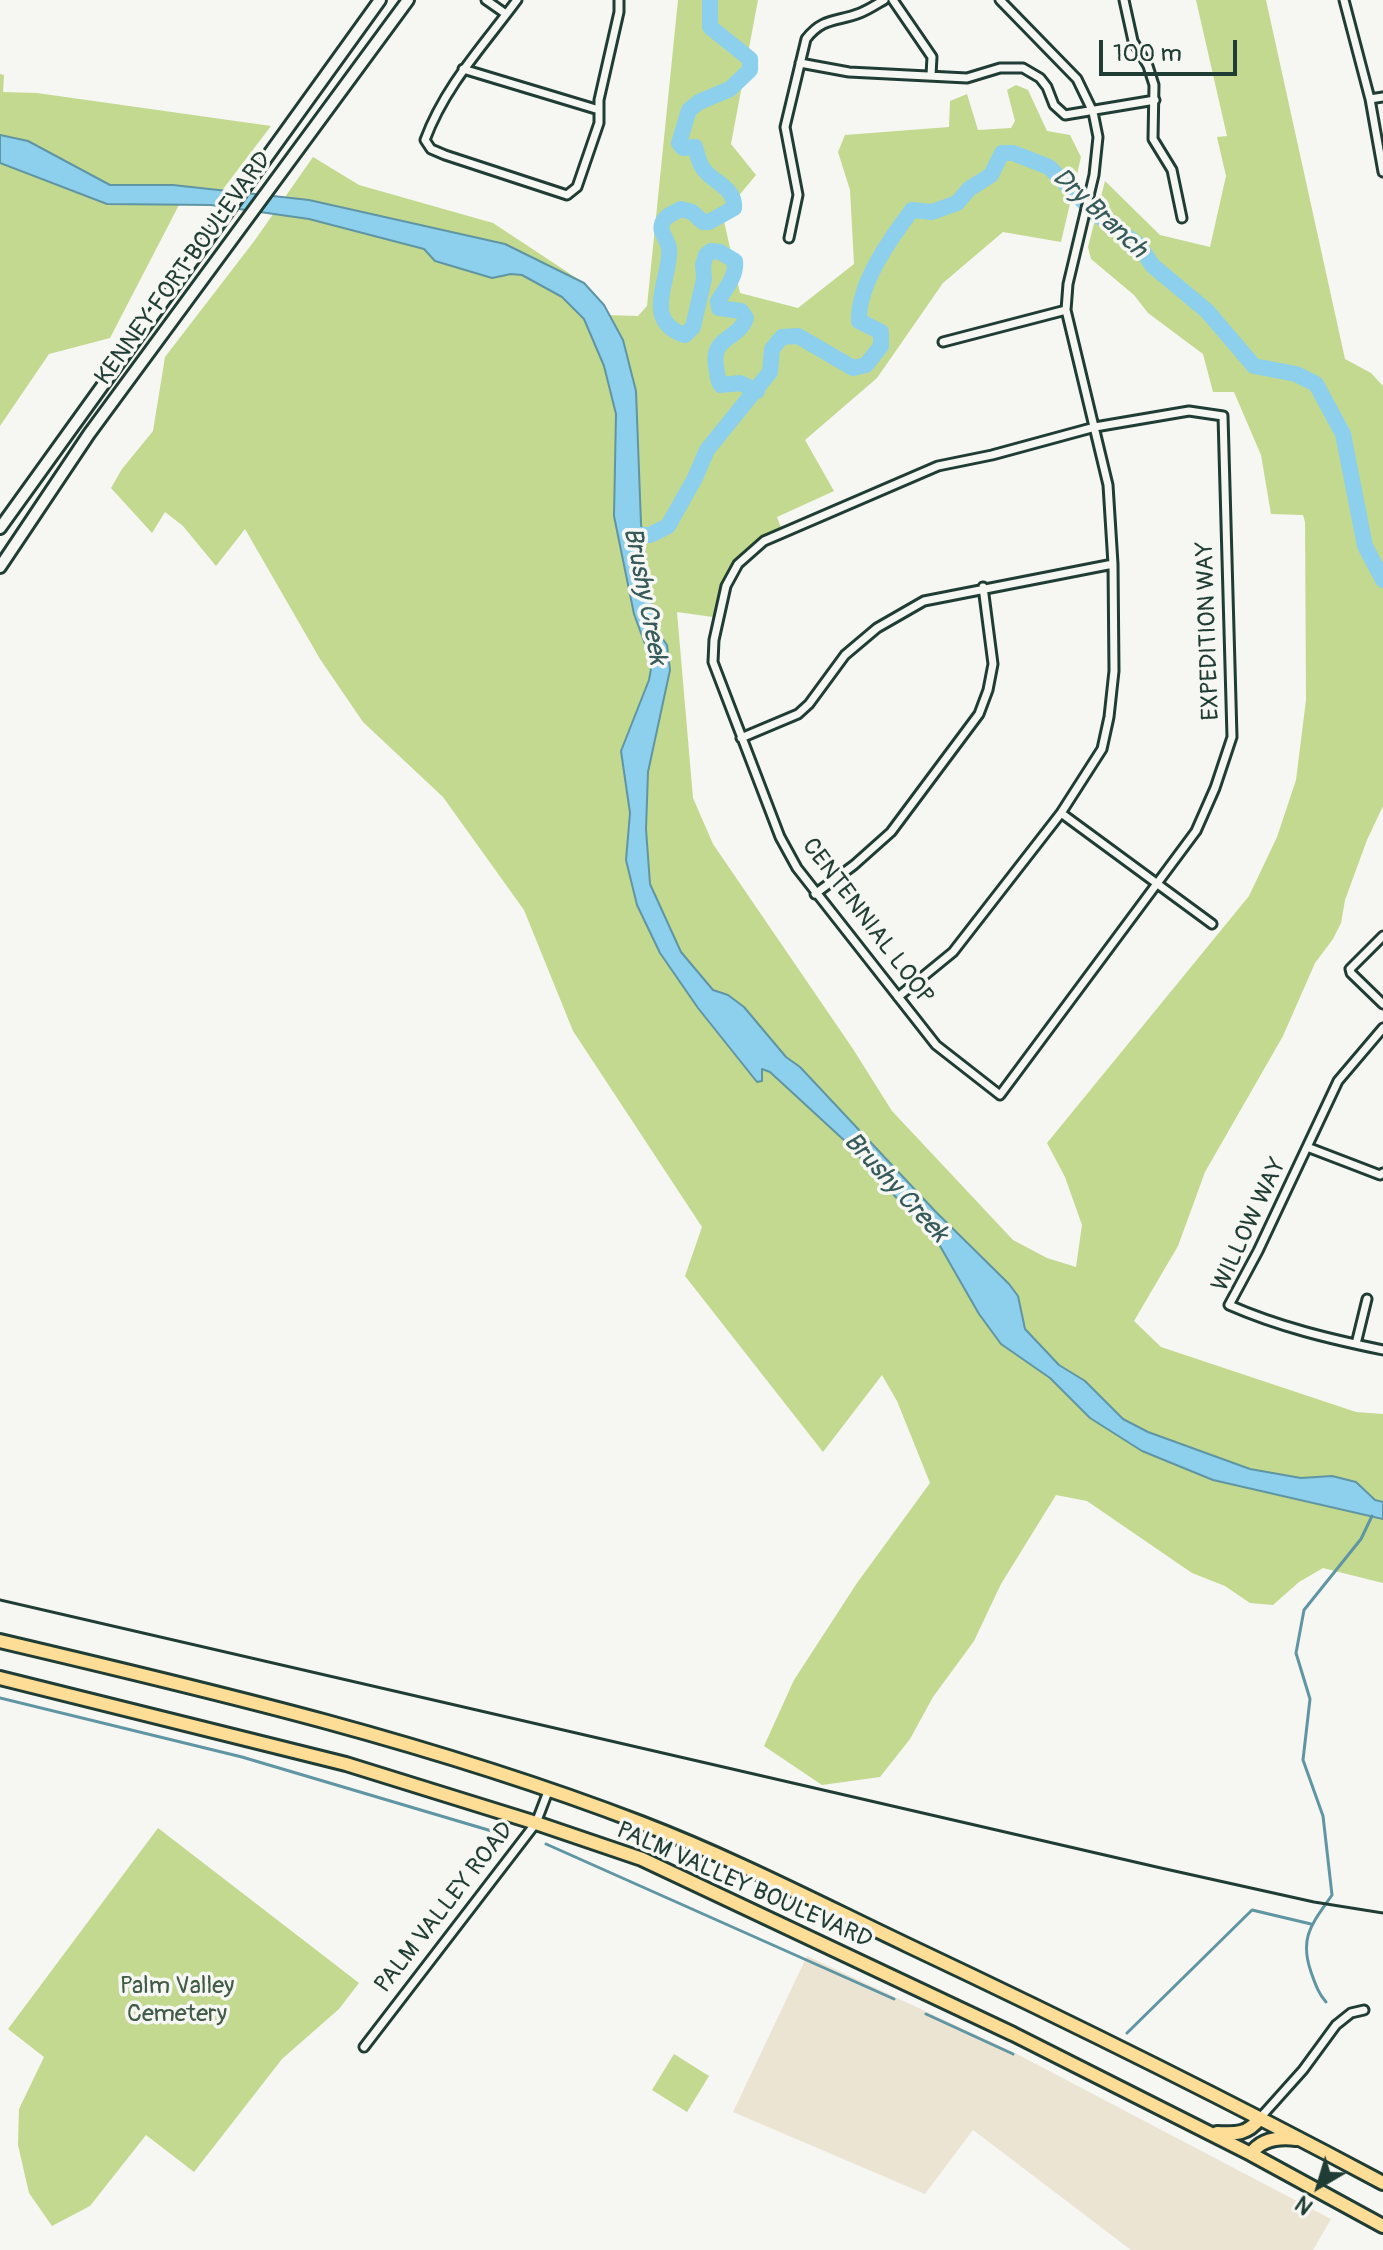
<!DOCTYPE html>
<html>
<head>
<meta charset="utf-8">
<style>
  body { margin:0 }
  #map { position:relative; width:1383px; height:2250px; overflow:hidden; background:#f6f6f2; font-family:Pangolin,sans-serif }
  canvas { display:block }
  .north { position:absolute; left:1279px; top:2146px; width:80px; height:80px; -webkit-text-stroke:6px #f6f6f2; paint-order:stroke; rotate:218deg; font-size:22px; font-weight:700; line-height:32px; text-align:center; color:#1f3d34 }
  .north::after { content:''; display:block; margin:auto; width:28px; height:36px; background:#1f3d34; clip-path:polygon(50% 0,100% 100%,50% 72%,0 100%) }
  .scale { position:absolute; left:1099px; top:40px; width:138px; height:36px; box-sizing:border-box; border:4px solid #1f3d34; border-top:0; padding-left:10px; font-size:24px; line-height:28px; white-space:nowrap; color:#1f3d34; -webkit-text-stroke:6px #f6f6f2; paint-order:stroke }
</style>
</head>
<body>
<div id="map">
<canvas width="1383" height="2250"></canvas>
<div class="north">N</div>
<div class="scale">100 m</div>
</div>
<script>
const context = document.querySelector('canvas').getContext('2d');
context.lineJoin = 'round';
function fill(path, color) {
  context.fillStyle = color;
  context.fill(path, 'evenodd');
}
function strokePath(path, color, width, dash) {
  context.strokeStyle = color;
  context.lineWidth = width;
  context.lineCap = dash ? 'butt' : 'round';
  context.setLineDash(dash || []);
  context.stroke(path);
}
function label(font, color, halo, rows, align = 'center') {
  context.font = font + ' Pangolin,sans-serif';
  context.lineWidth = 7;
  context.setLineDash([]);
  context.textBaseline = 'middle';
  context.strokeStyle = halo;
  context.fillStyle = color;
  for (const [text, x, y, turn = 0] of rows) {
    context.save();
    context.translate(x, y);
    context.rotate((+turn || 0) * Math.PI / 180);
    context.textAlign = isNaN(turn) ? turn : align;
    if (halo) context.strokeText(text, 0, 0);
    context.fillText(text, 0, 0);
    context.restore();
  }
}
fill(new Path2D(`
  M807 1956 1013 2052 1331 2219 1313 2250H1131L973 2130 925 2194 733 2112Z`), '#ece4d3');
fill(new Path2D(`
  M678 0H758L731 144 756 175 736 199 724 221 740 293 798 308 854 264 850 190 838 152 845 135 949 127 950 101 967 94 978 130 1011 128 1015 121 1007 90 1016 85 1028 90 1047 131 1070 135 1081 157 1061 242 1003 232 943 283 877 378 805 440 834 491 777 517 781 528C733 554 725 564 713 617L677 612 693 798 713 844 853 1049 892 1111 1013 1240 1047 1258 1076 1267 1082 1225 1065 1177 1047 1143 1249 896 1277 837 1296 780 1306 700 1305 522 1303 515 1271 514 1261 455 1234 392H1213L1203 354 1148 313 1134 295 1091 259 1088 247 1105 181 1160 235 1210 247 1226 176 1217 137 1227 136 1196 0H1266L1345 359 1371 373 1383 386V806L1367 840 1345 900 1341 923 1333 939 1315 963 1283 1036 1205 1172 1178 1246 1134 1321 1161 1347 1356 1412 1383 1414V1583L1323 1568 1299 1582 1273 1605 1250 1603 1225 1586 1192 1573 1087 1501 1056 1495 1001 1584 974 1641 933 1697 910 1739 880 1777 822 1785 764 1746 794 1680 857 1583 930 1483 897 1401 882 1375 823 1452 685 1276 702 1227 573 1031 524 910 443 797 363 722 320 659 245 529 216 566 183 526 165 512 152 533 111 488 122 469 153 431 165 357 255 240 313 157 359 185 493 223 584 283 606 315 638 316 647 306Z
  M0 74 4 75 3 92 37 93 271 126 211 205 180 203 110 338 49 354 0 426Z
  M158 1828 359 1983 339 2009 282 2059 194 2172 146 2135 90 2206 52 2226 29 2193 18 2145 19 2109 44 2057 8 2029Z
  M674 2054 709 2076 687 2112 652 2090Z`), '#c3d98f');
const water = new Path2D(`
  M0 135 28 141 110 185H173L309 200 505 244 584 283 604 305 623 340 636 391 641 524 655 628 667 645 670 670 648 772 646 829 650 884 681 952 713 990 728 995 744 1007 786 1057 800 1067 935 1211 1009 1284 1018 1296 1025 1329 1059 1365 1085 1381 1123 1419 1148 1432 1250 1469 1301 1478 1332 1476 1356 1482 1375 1500 1383 1502V1519L1213 1480 1142 1451 1090 1418 1050 1378 1001 1344 979 1314 940 1246 846 1142 770 1072 762 1069V1081L757 1082 698 1008 660 953 637 905 626 860 630 813 621 751 649 680 652 663 634 614 614 516 616 414 604 366 584 319 562 297 522 275 511 274 492 278 435 261 424 249 309 219 211 205 107 204 0 163Z`);
fill(water, '#8cd0ed');
strokePath(water, '#6095a3', 2);
strokePath(new Path2D(`
  M0 1698 242 1757 495 1832
  M546 1844 894 1999
  M1326 2002C1318 1993 1315 1983 1311 1972 1299 1937 1312 1924 1332 1895L1323 1816 1303 1760 1310 1699 1296 1653 1304 1610 1361 1539 1372 1516
  M926 2014 1013 2054
  M1127 2033 1252 1910 1311 1924`), '#6095a3', 3);
strokePath(new Path2D(`
  M710 0V27L750 59V70L730 89 699 102 689 110 679 143 683 148 695 147C697 153 699 162 702 167 712 183 736 187 734 208L709 222H703L692 212 681 209C674 213 664 216 662 224 659 232 668 240 669 248 672 278 640 321 685 335L693 327 704 279 703 265 706 255 711 251 720 252 735 261C737 276 725 289 718 301L719 308 741 311 746 318C738 341 711 336 716 366 718 375 716 378 721 385L740 383 757 391
  M629 535H650L668 526 695 478 707 450 770 372 772 349 782 337 798 336 853 368 866 365 881 346V332L859 321C858 284 890 239 912 210L932 212 957 203 969 189 991 175 1002 153H1013L1049 167 1096 214 1139 245 1153 266 1207 311 1254 366 1296 374 1316 384 1343 434 1365 546 1383 580`), '#8cd0ed', 16);
const minor = new Path2D(`
  M486 0 506 14
  M517 0C483 46 445 86 425 140L431 149 445 155 567 195 577 187 599 123V100L619 12V0
  M893 0 932 57 931 75
  M1124 0 1133 41 1148 66 1154 85 1153 139 1172 170 1182 218
  M1344 0 1370 99 1383 172
  M800 63 849 72 967 78 1000 68H1023L1040 78 1047 87 1054 105 1065 115 1155 100
  M463 69 599 110
  M1370 99 1383 97
  M789 238 798 195 785 127 806 39C823 17 837 22 860 13 868 10 877 4 884 0
  M943 342 1066 310
  M1189 411 1223 416 1232 737 1215 788 1196 831 1000 1095 936 1045 797 868 780 837 713 662 714 640 726 586 738 564 764 541 938 466 992 455 1095 427Z
  M741 738 798 714 809 704 845 655 877 628 924 601 1113 564
  M1061 813 1212 924
  M815 894 854 865 891 832 979 714 988 690 993 664 983 587
  M1383 936 1350 969 1351 973 1383 1004
  M898 997 953 952 1061 813 1102 749 1109 717 1114 671 1113 564 1108 485 1066 310 1068 284 1094 175 1098 137 1093 112 1077 79 1000 0
  M1383 1028 1338 1081 1258 1251 1229 1305C1279 1327 1330 1339 1383 1350
  M1307 1147 1380 1175 1383 1173
  M1356 1344 1367 1299
  M364 2047 536 1823 549 1789
  M1260 2118 1303 2070 1336 2025 1351 2013 1364 2010`);
const secondary = new Path2D(`
  M0 528 380 0
  M0 567 89 434 408 0`);
const trunk = new Path2D(`
  M0 1641C217 1692 433 1743 641 1823 732 1858 819 1903 907 1945 1068 2021 1226 2099 1383 2183
  M0 1678 346 1764 536 1823 642 1859 1013 2034 1251 2154 1383 2226
  M1217 2133C1237 2134 1248 2134 1260 2118
  M1251 2154C1261 2139 1279 2137 1296 2139`);
strokePath(minor, '#1f3d34', 13);
strokePath(secondary, '#1f3d34', 16);
strokePath(trunk, '#1f3d34', 18);
strokePath(minor, '#f6f6f2', 7);
strokePath(secondary, '#f6f6f2', 10);
strokePath(trunk, '#fedd96', 12);
strokePath(new Path2D(`
  M0 1600 1161 1868 1314 1902 1383 1913`), '#1f3d34', 3);
label('24px', '#1f3d34', '#f6f6f2', [
  ["KENNEY FORT BOULEVARD",184,269,-54],
  ["EXPEDITION WAY",1209,631,-92],
  ["CENTENNIAL LOOP",867,922,53],
  ["WILLOW WAY",1250,1225,-65],
  ["PALM VALLEY BOULEVARD",744,1886,24],
  ["PALM VALLEY ROAD",445,1908,-52]
]);
label('24px', '#405c46', '#f6f6f2', [
  ["Palm Valley",177,1987],
  ["Cemetery",177,2015]
]);
label('italic 26px', '#355a59', '#f6f6f2', [
  ["Dry Branch",1099,214,43],
  ["Brushy Creek",644,596,79],
  ["Brushy Creek",895,1188,47]
]);
</script>
</body>
</html>
